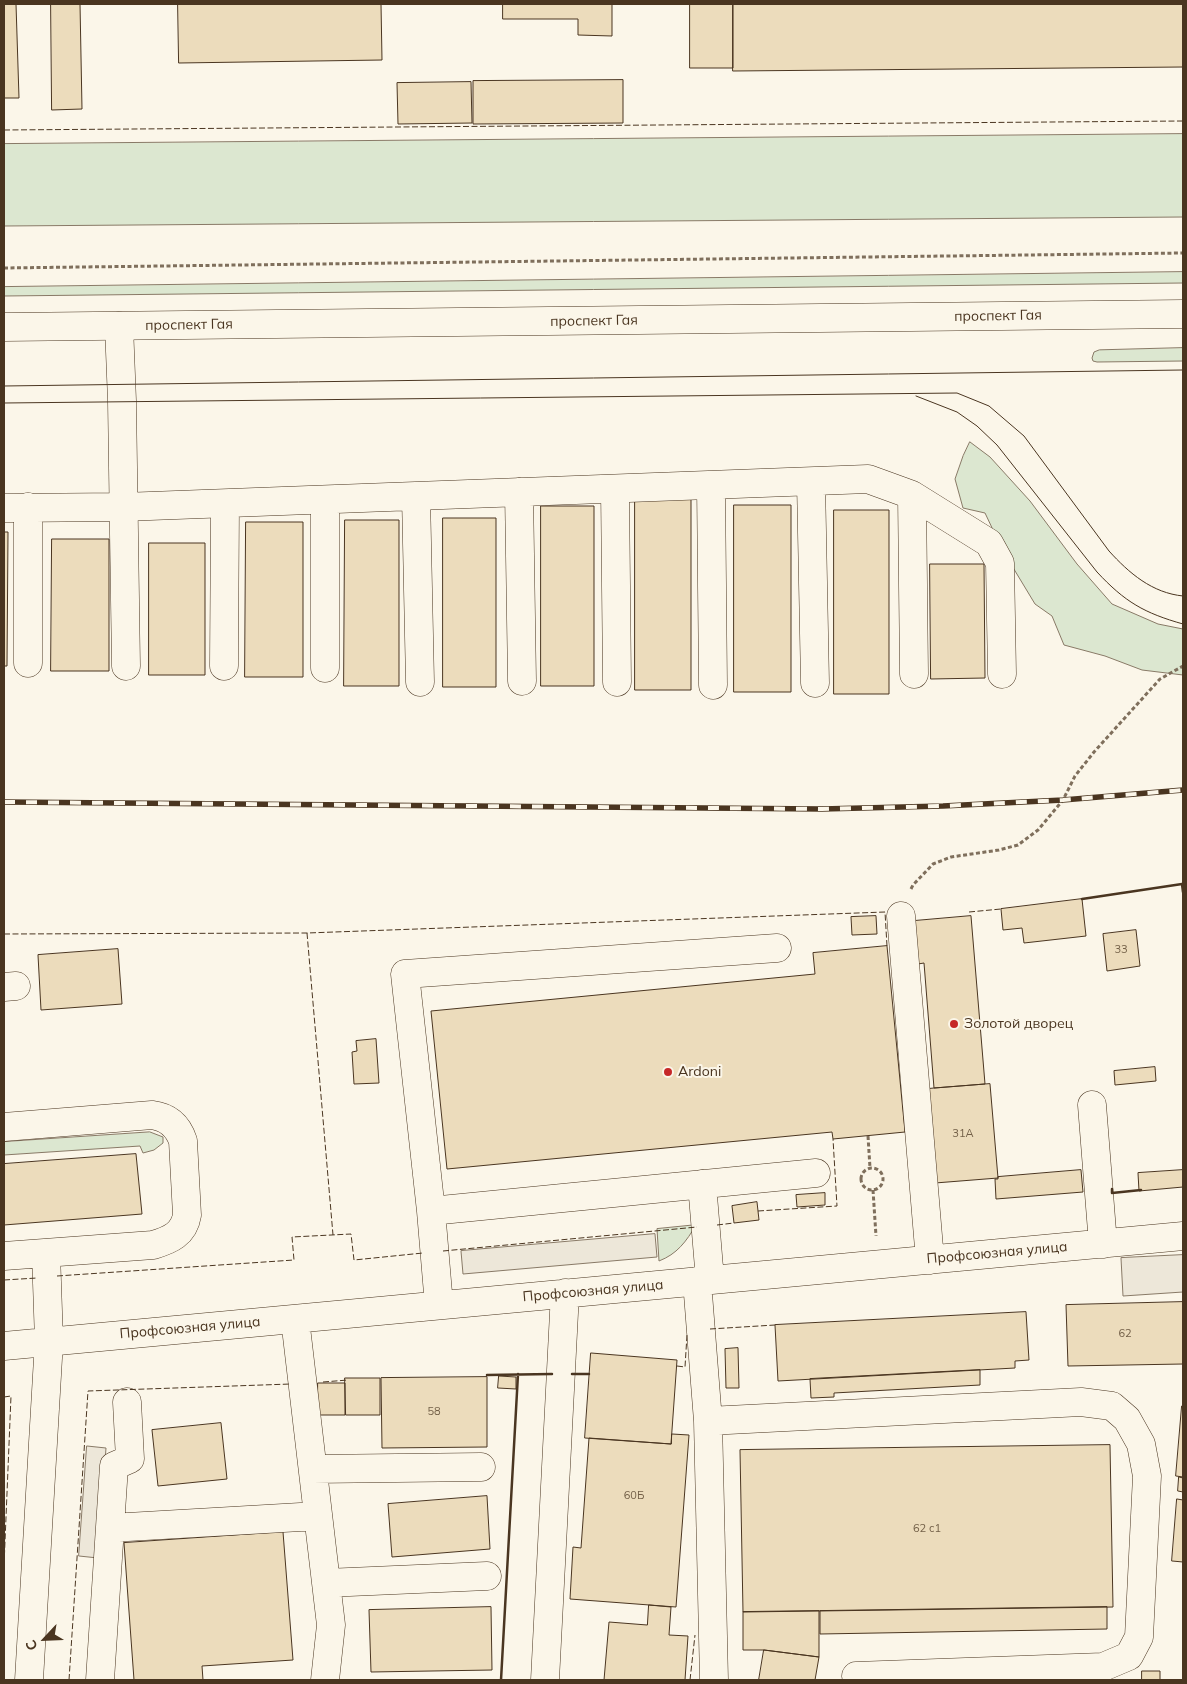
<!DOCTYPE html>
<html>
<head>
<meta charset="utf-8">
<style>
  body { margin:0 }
  #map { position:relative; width:1187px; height:1684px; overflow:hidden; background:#fbf6e9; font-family:Mulish,sans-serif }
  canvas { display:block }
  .frame { position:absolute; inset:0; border:5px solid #4a3520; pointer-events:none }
  .north { position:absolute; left:20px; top:1614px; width:50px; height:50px; -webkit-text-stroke:4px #fbf6e9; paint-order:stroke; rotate:245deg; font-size:14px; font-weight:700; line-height:20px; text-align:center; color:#4a3520 }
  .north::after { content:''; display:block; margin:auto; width:18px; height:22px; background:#4a3520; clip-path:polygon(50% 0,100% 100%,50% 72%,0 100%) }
</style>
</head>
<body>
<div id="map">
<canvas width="1187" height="1684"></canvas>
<div class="frame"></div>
<div class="north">С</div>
</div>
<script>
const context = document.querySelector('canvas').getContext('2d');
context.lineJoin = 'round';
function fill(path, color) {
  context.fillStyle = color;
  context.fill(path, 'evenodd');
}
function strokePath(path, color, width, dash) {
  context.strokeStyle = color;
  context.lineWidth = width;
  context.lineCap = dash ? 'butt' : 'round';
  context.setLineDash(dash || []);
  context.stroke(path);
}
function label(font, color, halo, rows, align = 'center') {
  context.font = font + ' Mulish,sans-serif';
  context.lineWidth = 4;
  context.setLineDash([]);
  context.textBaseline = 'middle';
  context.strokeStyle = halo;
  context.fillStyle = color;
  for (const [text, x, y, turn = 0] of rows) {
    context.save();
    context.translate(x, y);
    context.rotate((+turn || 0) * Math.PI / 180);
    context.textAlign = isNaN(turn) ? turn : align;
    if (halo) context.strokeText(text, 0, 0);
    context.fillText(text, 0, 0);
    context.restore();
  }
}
const green = new Path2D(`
  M1183 134V217L4 226V144Z
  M1183 272V283L4 296V287Z
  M1183 348V361L1097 362 1093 361 1092 358 1094 352 1099 350Z
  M970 442 990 457 1030 501 1077 564 1112 604 1158 624 1183 629V675L1142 670 1105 656 1064 645 1052 616 1035 604 1003 551 985 513 963 508 955 479 963 456Z
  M150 1132 163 1137V1143L154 1150 143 1153 140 1146 4 1155V1142Z
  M696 1225C686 1242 677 1254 659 1261L657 1229Z`);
fill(green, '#dce7d0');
strokePath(green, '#887966', 1);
const parking = new Path2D(`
  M655 1234 657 1257 463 1274 461 1251Z
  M1183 1255V1292L1123 1296 1121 1258Z
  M87 1446 106 1448 98 1558 79 1556Z`);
fill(parking, '#ede7d9');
strokePath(parking, '#887966', 1);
const building = new Path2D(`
  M4 4H16L19 98H4Z
  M51 4H80L82 109 52 110Z
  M178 4H381L382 60 179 63Z
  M503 4H612V36L578 35V19H503Z
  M690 4H733V68H690Z
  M733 4H1183V67L733 71Z
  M623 80V123L473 124V81Z
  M471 82 472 123 398 124 397 83Z
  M635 498H691V690H635Z
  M734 505H791V692H734Z
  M541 506H594V686H541Z
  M834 510H889V694H834Z
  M443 518H496V687H443Z
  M345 520H399V686H344Z
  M246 522H303V677H245Z
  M4 532H8L7 666H4Z
  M52 539H109V671H51Z
  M149 543H205V675H149Z
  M930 564H984L985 678 931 679Z
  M1082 899 1086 936 1024 943 1022 928 1003 930 1001 909Z
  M876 916 877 934 852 935 851 917Z
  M971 916 985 1084 934 1088 924 963 918 964 914 921Z
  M1136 930 1140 966 1107 971 1103 934Z
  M887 946 905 1132 833 1139 832 1132 447 1169 431 1011 815 974 813 953Z
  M118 949 122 1004 41 1010 38 955Z
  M376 1039 379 1083 354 1084 352 1052 357 1051 356 1041Z
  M1155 1067 1156 1081 1115 1085 1114 1071Z
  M990 1084 998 1178 935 1183 927 1089Z
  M136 1154 142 1214 4 1225V1164Z
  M1081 1170 1083 1192 996 1199 995 1179H998V1177Z
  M1183 1170V1187L1139 1191 1138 1173Z
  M825 1193V1205L797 1207 796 1195Z
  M757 1202 759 1220 734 1223 732 1206Z
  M1183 1302V1364L1068 1366 1066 1305Z
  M1026 1312 1029 1360 1015 1361V1368L778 1381 775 1325Z
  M738 1348 739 1388H726L725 1349Z
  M591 1353 677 1360 671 1444 585 1438Z
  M980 1370V1385L834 1393V1397L811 1398 810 1379Z
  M499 1376 516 1377V1389L498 1388Z
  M487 1377V1447L382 1448 381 1378Z
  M345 1378H380V1415H346Z
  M318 1383H345V1415H318Z
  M1182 1406H1183V1477L1176 1476Z
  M221 1423 227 1479 158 1486 152 1430Z
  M672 1434 689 1435 676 1607 570 1599 573 1547 581 1548 589 1438 671 1444Z
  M1110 1445 1113 1607 743 1612 740 1450Z
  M1179 1477 1183 1478V1492L1178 1491Z
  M487 1496 490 1549 392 1557 388 1504Z
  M1177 1499 1183 1500V1562L1172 1561Z
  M283 1532 293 1660 202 1666 203 1680H134L124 1543Z
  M649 1605 671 1607 669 1635 688 1636 685 1680H604L609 1622 647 1625Z
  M491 1607 492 1670 371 1672 369 1610Z
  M1107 1607V1629L820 1634V1611Z
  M819 1611V1657L764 1650H743V1612Z
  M764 1650 819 1657 815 1680H759Z
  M1142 1671H1160V1680H1142Z`);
fill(building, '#ecdcbc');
strokePath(building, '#4a3520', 1);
const minor = new Path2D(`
  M119 326 122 401 126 666
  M811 482 815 683
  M711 485 713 685
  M615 489 617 682
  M519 492 522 681
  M912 495 989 543 1000 563 1002 674
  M416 496 420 682
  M4 508 123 507 868 479 912 495 914 674
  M28 663V507
  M224 666 225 504
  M325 668V500
  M901 916 930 1260
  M4 987 16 986
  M1092 1105 1103 1244
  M4 1127 152 1115C168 1117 178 1126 183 1141L187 1215C184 1234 170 1240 153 1245L4 1256
  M702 1184 710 1280
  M431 1211 816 1173
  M697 1281 708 1421 714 1680
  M439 1305 431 1211 405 974 777 948
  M295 1319 331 1625 325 1680
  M4 1346 1183 1236
  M708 1421 1081 1402 1112 1406 1127 1419 1141 1444 1147 1476 1139 1637 1129 1656 1103 1667 856 1676
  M313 1469 481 1467
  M110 1528 318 1516
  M326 1583 487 1576
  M29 1680 49 1341 46 1253
  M100 1680 114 1466 130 1459 127 1402
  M545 1680 565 1293`);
const major = new Path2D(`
  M4 327 1183 314`);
strokePath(minor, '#4a3520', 29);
strokePath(major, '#4a3520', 29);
strokePath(new Path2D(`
  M4 268 1183 253
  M911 889 913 885 933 864 951 857 999 850 1018 845 1038 830 1063 800 1075 776 1094 752 1160 679 1183 666
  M868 1136 870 1168
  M861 1179a11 11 0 1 1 22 0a11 11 0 1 1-22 0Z
  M873 1190 876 1236`), '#7f6f5c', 3, [4, 2.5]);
strokePath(minor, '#fbf6e9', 28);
strokePath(major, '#fbf6e9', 28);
strokePath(new Path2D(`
  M4 386 1183 370
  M916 396 957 412 977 426 997 445 1097 572C1125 602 1144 613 1183 624
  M4 403 957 393 989 406 1024 436 1109 551C1129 573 1152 593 1183 596`), '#4a3520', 1);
const rail = new Path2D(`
  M4 802 822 809 943 806 1063 800 1183 790`);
strokePath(rail, '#4a3520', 5.5);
strokePath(rail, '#fbf6e9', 4, [11]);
strokePath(new Path2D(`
  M4 130 1183 121
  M969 912 1001 909
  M307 933 333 1235
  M4 934 307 933 885 912 887 946
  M758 1211 837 1206 833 1139
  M717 1225 734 1223
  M443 1251 697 1227
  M57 1276 294 1260 292 1237 351 1234 354 1260 423 1253
  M4 1280 37 1278
  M710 1329 775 1325
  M677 1366 685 1367 687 1335
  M323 1382 348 1380
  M4 1397 11 1396 4 1566
  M69 1680 88 1391 291 1384
  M690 1680 695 1635`), '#4a3520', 1, [6, 2.5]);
strokePath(new Path2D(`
  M1082 899 1182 884 1183 892
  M1112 1189V1193L1141 1190
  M572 1374H589
  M487 1375 552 1374
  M501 1680 518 1374`), '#4a3520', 2.5);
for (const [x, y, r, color] of [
  [954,1024,5,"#c62828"],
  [668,1072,5,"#c62828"]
]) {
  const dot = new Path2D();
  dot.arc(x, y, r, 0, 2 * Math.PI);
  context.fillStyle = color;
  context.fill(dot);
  strokePath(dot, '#fbf6e9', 2);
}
label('11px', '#725f47', null, [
  ["33",1121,950],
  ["31А",963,1134],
  ["62",1125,1334],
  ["58",434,1412],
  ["60Б",634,1496],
  ["62 с1",927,1529]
]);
label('14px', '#4a3520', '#fbf6e9', [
  ["проспект Гая",998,316,-1],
  ["проспект Гая",594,321,-1],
  ["проспект Гая",189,325,-1],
  ["Профсоюзная улица",997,1253,-5],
  ["Профсоюзная улица",593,1291,-5],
  ["Профсоюзная улица",190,1328,-5]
]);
label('14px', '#4a3520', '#fbf6e9', [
  ["Золотой дворец",964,1024],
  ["Ardoni",678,1072]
], 'left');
</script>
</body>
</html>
